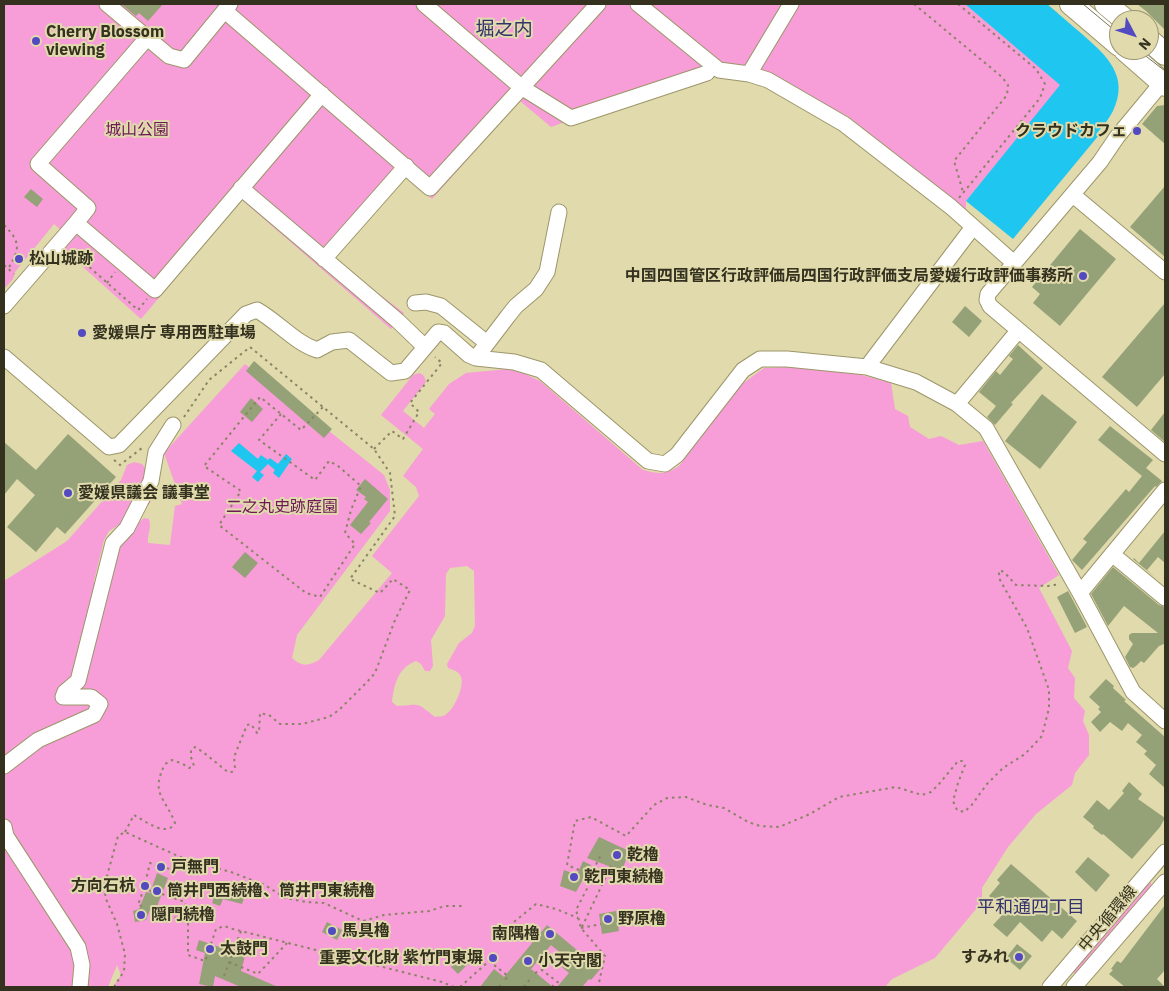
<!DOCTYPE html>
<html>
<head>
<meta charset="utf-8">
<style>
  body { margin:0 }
  #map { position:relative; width:1169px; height:991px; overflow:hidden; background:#e0daac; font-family:"IBM Plex Sans",sans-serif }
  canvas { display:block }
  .frame { position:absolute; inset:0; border:5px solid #34311f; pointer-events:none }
  .north { position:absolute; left:1109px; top:10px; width:50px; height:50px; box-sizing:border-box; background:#e0daac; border:1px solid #9b9674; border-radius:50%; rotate:130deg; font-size:14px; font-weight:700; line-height:20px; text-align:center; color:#34311f }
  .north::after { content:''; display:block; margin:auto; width:18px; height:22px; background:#5349c0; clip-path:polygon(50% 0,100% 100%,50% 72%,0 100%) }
</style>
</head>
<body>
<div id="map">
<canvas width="1169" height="991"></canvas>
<div class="frame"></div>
<div class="north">N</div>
</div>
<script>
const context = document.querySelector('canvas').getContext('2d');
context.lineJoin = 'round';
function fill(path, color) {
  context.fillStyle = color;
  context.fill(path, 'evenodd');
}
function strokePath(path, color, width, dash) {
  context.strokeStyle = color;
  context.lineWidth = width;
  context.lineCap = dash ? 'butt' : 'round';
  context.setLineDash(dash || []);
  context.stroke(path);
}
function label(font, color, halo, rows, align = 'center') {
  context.font = font + ' "IBM Plex Sans","Noto Sans JP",sans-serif';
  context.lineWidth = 4;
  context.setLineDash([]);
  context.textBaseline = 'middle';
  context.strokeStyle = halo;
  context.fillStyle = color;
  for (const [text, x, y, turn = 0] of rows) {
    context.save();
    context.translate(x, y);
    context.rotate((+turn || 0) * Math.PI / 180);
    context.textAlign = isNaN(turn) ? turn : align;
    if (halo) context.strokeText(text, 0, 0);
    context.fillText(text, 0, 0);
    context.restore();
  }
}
fill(new Path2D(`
  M4 4H965L1061 85 966 201V211L849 117 762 71 720 76H690L551 127 520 101 432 199 406 176 333 259 404 313 391 329 242 200 141 319 64 250 72 240 54 224 15 272 13 279 4 289Z
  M245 364 384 475 390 490V511L297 635 292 658C302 667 308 666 319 660L392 573 372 556 419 496 416 487 403 476 423 449 381 415 413 375 420 373 424 376 426 382 403 411 424 428 435 414 429 409 449 384 466 373 508 369 525 374 540 381 643 470C660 474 665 475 679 466L741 385 764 368 787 367 854 373 891 383 895 409 908 416 910 427 929 439 941 436 959 445 983 441 1059 575 1039 588 1072 651 1068 668 1075 678 1074 698 1085 711 1083 721 1089 735V755L1075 773 1072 785 1036 814 1008 847 982 888V902L935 958 892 979 885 987H113L121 975 117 965 108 987H4V581L67 541 121 480 127 465 134 462 142 464 156 484 150 503 143 510 109 531 104 540 94 581 95 585C110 558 120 538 144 518L149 519C152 528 147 534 148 543L170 545 175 506 182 504 164 453ZM467 566 474 571 475 626 472 633 459 643 447 664 448 668C453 670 459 671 461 677 465 686 453 713 443 716 441 717 438 716 435 717 416 702 422 704 397 706L392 702C394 684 398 668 416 661L421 664 425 671H430L433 666 431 640 445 616 446 574 450 568Z
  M1148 882 1151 883 1152 886 1077 973H1074L1073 970Z`), '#f79dd7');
fill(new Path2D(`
  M965 4H1047C1059 14 1070 24 1082 34 1106 55 1130 76 1113 111 1109 119 1103 126 1097 133L1099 135 1013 239 966 201 1060 85Z
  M239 443 258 459 261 455 268 460 270 458 278 464 286 454 292 459 279 478 273 473 275 470 268 464 260 472 264 475 258 482 252 477 257 471 231 451Z`), '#1fc6f0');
fill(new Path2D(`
  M121 4H163L148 21 139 13 136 16Z
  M1137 4H1165V30L1146 11Z
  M1165 105V144L1142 124 1157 106Z
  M1165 186V257L1130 227Z
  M31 189 43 199 37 207 24 197Z
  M1080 229 1116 259 1060 326 1033 303 1040 294 1032 287Z
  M1165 303V374L1137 407 1102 377Z
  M965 306 982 321 969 337 952 322Z
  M1018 345 1043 368 1011 403 1013 404 995 425 987 417 996 406 979 392 996 371 1000 375 1013 359 1009 356Z
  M254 361 332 429 324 438 246 371Z
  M1042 394 1077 422 1040 469 1005 441Z
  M251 398 263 409 252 422 240 412Z
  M1165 412V442L1151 430Z
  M1110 426 1153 460 1146 468 1162 481 1156 487 1155 486 1082 570 1072 560 1087 542 1083 539 1126 489 1129 492 1142 476 1098 440Z
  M68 434 116 477 65 534 57 527 36 552 7 527 35 495 17 479 4 495V442L36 470Z
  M365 479 388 499 369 522 371 523 361 534 350 525 368 502 364 499 366 497 356 490Z
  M1165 531V563L1158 557 1147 570 1155 577 1133 559 1134 558 1139 563Z
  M245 552 258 563 245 578 232 567Z
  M1113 567 1159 605 1165 607V638L1164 644 1159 646 1144 663 1141 661 1136 666 1133 668 1130 667 1125 657 1133 644 1129 639V635L1132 633H1158L1124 606 1108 626 1091 594Z
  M1068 591 1087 627 1075 633 1057 597Z
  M1106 679 1114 686 1113 688 1126 700 1124 701 1165 737V788L1149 774 1156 765 1144 754 1147 751 1136 742 1142 735 1128 723 1122 731 1110 722 1100 732 1091 722 1101 712 1098 709 1100 707 1089 697Z
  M1129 782 1142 794 1138 799 1165 818 1160 827 1132 859 1103 834 1102 835 1093 828 1094 826 1083 817 1097 800 1109 810 1124 793 1122 791Z
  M599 837 629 851 622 871 587 858Z
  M1088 857 1110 875 1096 892 1075 872Z
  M583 861 591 865 576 892 560 886 564 870 577 875Z
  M1011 864 1077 921 1062 939 1052 930 1042 942 1020 922 1007 937 993 925 1006 911 989 896 1000 883 997 880Z
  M157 873 168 878 156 909 151 907 146 920 135 922 133 911 139 909 146 892 150 893Z
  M219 884 246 892 242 904 223 899 220 906 212 903Z
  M1165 905V970L1157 979 1165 987H1125L1109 974 1113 970 1111 969 1117 961 1121 963Z
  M616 911 619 931 602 934 599 914Z
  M327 922 342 930 337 940 322 932Z
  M547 925 584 956 586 954 602 967 591 980 589 979 582 987H557L569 973 562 967 568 959 551 945 531 969 553 987H480L494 969 504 977Z
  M199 940 245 956 241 971 278 987H241L215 976 213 987 199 984 205 953 196 950Z
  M1017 944 1032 956 1020 970 1006 958Z
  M463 956 469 963 458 974 451 967Z`), '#95a177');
const minor = new Path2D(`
  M107 4 169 56 184 60 230 4
  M424 4 521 87 571 118 707 73
  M638 4 719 70 749 74 768 80 844 124 951 207 1014 263
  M225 11 430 188 598 4
  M147 38 38 164 88 208 76 223 155 290 322 94
  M749 74 791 4
  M1165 79 1117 137 1100 162 988 294 987 300 990 306 1165 454
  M241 188 398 321 425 347
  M1073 195 1165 272
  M324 259 406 166
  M415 303 426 302 441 306 487 343
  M4 306 76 223
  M4 357 109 447 119 445 246 314 257 310C278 322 294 342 317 350L332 342 349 340 391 373 405 371 438 332 444 333 469 355 476 358 514 362 541 370 648 461 665 464 677 455 743 370 760 359H787L867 367 916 382 957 404 986 428 1080 593 1133 692 1165 721
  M476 358 508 316 516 306 536 289 547 272 559 212
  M867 367 973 227
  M957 404 1018 331
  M1112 554 1165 598
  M1080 593 1165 490
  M4 766 38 740 94 715 100 704 91 697H63L65 692 78 681 113 543 127 528 151 481 156 452 173 425
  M4 827 6 836 78 947 82 965 80 987
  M1050 987 1165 852
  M1074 987 1165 882`);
const highway = new Path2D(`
  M1071 4 1119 45
  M1106 4 1125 20
  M1149 40 1165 54
  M1125 50 1165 85`);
strokePath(minor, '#9c966a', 17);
strokePath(highway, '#9c966a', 24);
strokePath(new Path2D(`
  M914 4 1002 77 1008 85 1007 95 954 161 963 192
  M958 4 1036 69 1045 84 1040 98 959 198
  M4 225C21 242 20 249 8 269
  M70 250 138 310 147 299
  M4 265 14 274
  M107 283 115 272
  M281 414 259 440 315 480 329 461 338 466 361 486 351 510 345 533 355 544 320 597 306 593 219 525 241 491 204 466 260 397 301 430 324 406
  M374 449 392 431 403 439 419 412 410 403 442 363 435 357
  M114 460 120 465 142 448
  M125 832 134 815C145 821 167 838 175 823 165 797 150 794 165 764L172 760 183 764 189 768 194 766 191 757V750L195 747C207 754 217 764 228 772H232L235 768 234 757 247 725 251 724 257 733 259 732 260 713 269 715 280 724H302L329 717 339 710 367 682 375 673 395 620 410 590 393 579 380 593 350 579 395 516 390 473 374 449 250 347 209 380 184 417
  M187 860 231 872 265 885 285 898 306 902 324 903 363 921 384 915 429 911 445 906H465
  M579 870 567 865 575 821 591 817 626 836 654 805 667 798 686 797 707 805 724 808 748 822 760 826 779 827 810 814 839 797 896 787 922 795 931 792 939 784 958 761H962L965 765 958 783 953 801 957 810 964 812 971 806 987 784 1003 768 1025 754 1042 736 1049 708V690L1027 628 1000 580 999 573 1000 570 1005 573 1016 585 1048 586 1060 584
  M587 874 593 877 576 910 581 928 605 956 598 987
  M590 876 602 853
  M151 891 144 888 150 863 159 867
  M162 894 185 902 188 922V955L205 961 208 954
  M142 906 138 905 144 888
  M150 909 188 922
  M509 926 536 904 556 909 578 918
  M582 927 611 866
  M581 928 601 924
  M211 944 216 929 224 926 233 929 442 982 454 987
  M229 962 258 974 287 943
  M535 973 542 970 560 984
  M224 976 241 931
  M114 987 124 971 125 954 117 924 106 899 104 887 118 836 125 832 187 860 183 870 163 868
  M460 987 489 961 508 976 505 980
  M499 987 503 982
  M524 987 530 979
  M552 987 556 982`), '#898465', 2, [2.5, 4]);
strokePath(minor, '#fff', 15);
strokePath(highway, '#fff', 22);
strokePath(new Path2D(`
  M1083 4 1119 34
  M1138 50 1165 71`), '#787457', 1);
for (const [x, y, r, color] of [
  [36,41,5,"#5349c0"],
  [1137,131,5,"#5349c0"],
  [19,259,5,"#5349c0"],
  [1083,276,5,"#5349c0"],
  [82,333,5,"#5349c0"],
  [68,493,5,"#5349c0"],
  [617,855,5,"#5349c0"],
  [161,867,5,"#5349c0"],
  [574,877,5,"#5349c0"],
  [145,886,5,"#5349c0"],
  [157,891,5,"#5349c0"],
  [141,915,5,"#5349c0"],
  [608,919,5,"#5349c0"],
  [332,931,5,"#5349c0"],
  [550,934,5,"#5349c0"],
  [210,949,5,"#5349c0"],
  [1019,957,5,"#5349c0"],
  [493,958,5,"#5349c0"],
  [528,961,5,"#5349c0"]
]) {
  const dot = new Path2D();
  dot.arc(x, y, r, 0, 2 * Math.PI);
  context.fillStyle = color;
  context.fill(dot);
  strokePath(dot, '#e0daac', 2);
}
label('bold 16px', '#34311f', '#e0daac', [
  ["Cherry Blossom",46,32],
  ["viewing",46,50],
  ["クラウドカフェ",1127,131,"right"],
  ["松山城跡",29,259],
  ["中国四国管区行政評価局四国行政評価支局愛媛行政評価事務所",1073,276,"right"],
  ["愛媛県庁 専用西駐車場",92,333],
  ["愛媛県議会 議事堂",78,493],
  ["乾櫓",627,855],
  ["戸無門",171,867],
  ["乾門東続櫓",584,877],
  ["方向石杭",135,886,"right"],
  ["筒井門西続櫓、筒井門東続櫓",167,891],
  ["隠門続櫓",151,915],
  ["野原櫓",618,919],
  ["馬具櫓",342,931],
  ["南隅櫓",540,934,"right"],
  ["太鼓門",220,949],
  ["すみれ",1009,957,"right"],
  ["重要文化財 紫竹門東塀",483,958,"right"],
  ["小天守閣",538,961]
], 'left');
label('16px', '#6d1a56', '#e0daac', [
  ["城山公園",137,130],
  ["二之丸史跡庭園",282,507]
]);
label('16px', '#34311f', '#e0daac', [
  ["中央循環線",1108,919,-50]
]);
label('18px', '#34326d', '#e0daac', [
  ["平和通四丁目",1031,908]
]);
label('19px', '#34326d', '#e0daac', [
  ["堀之内",504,30]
]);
</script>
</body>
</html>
